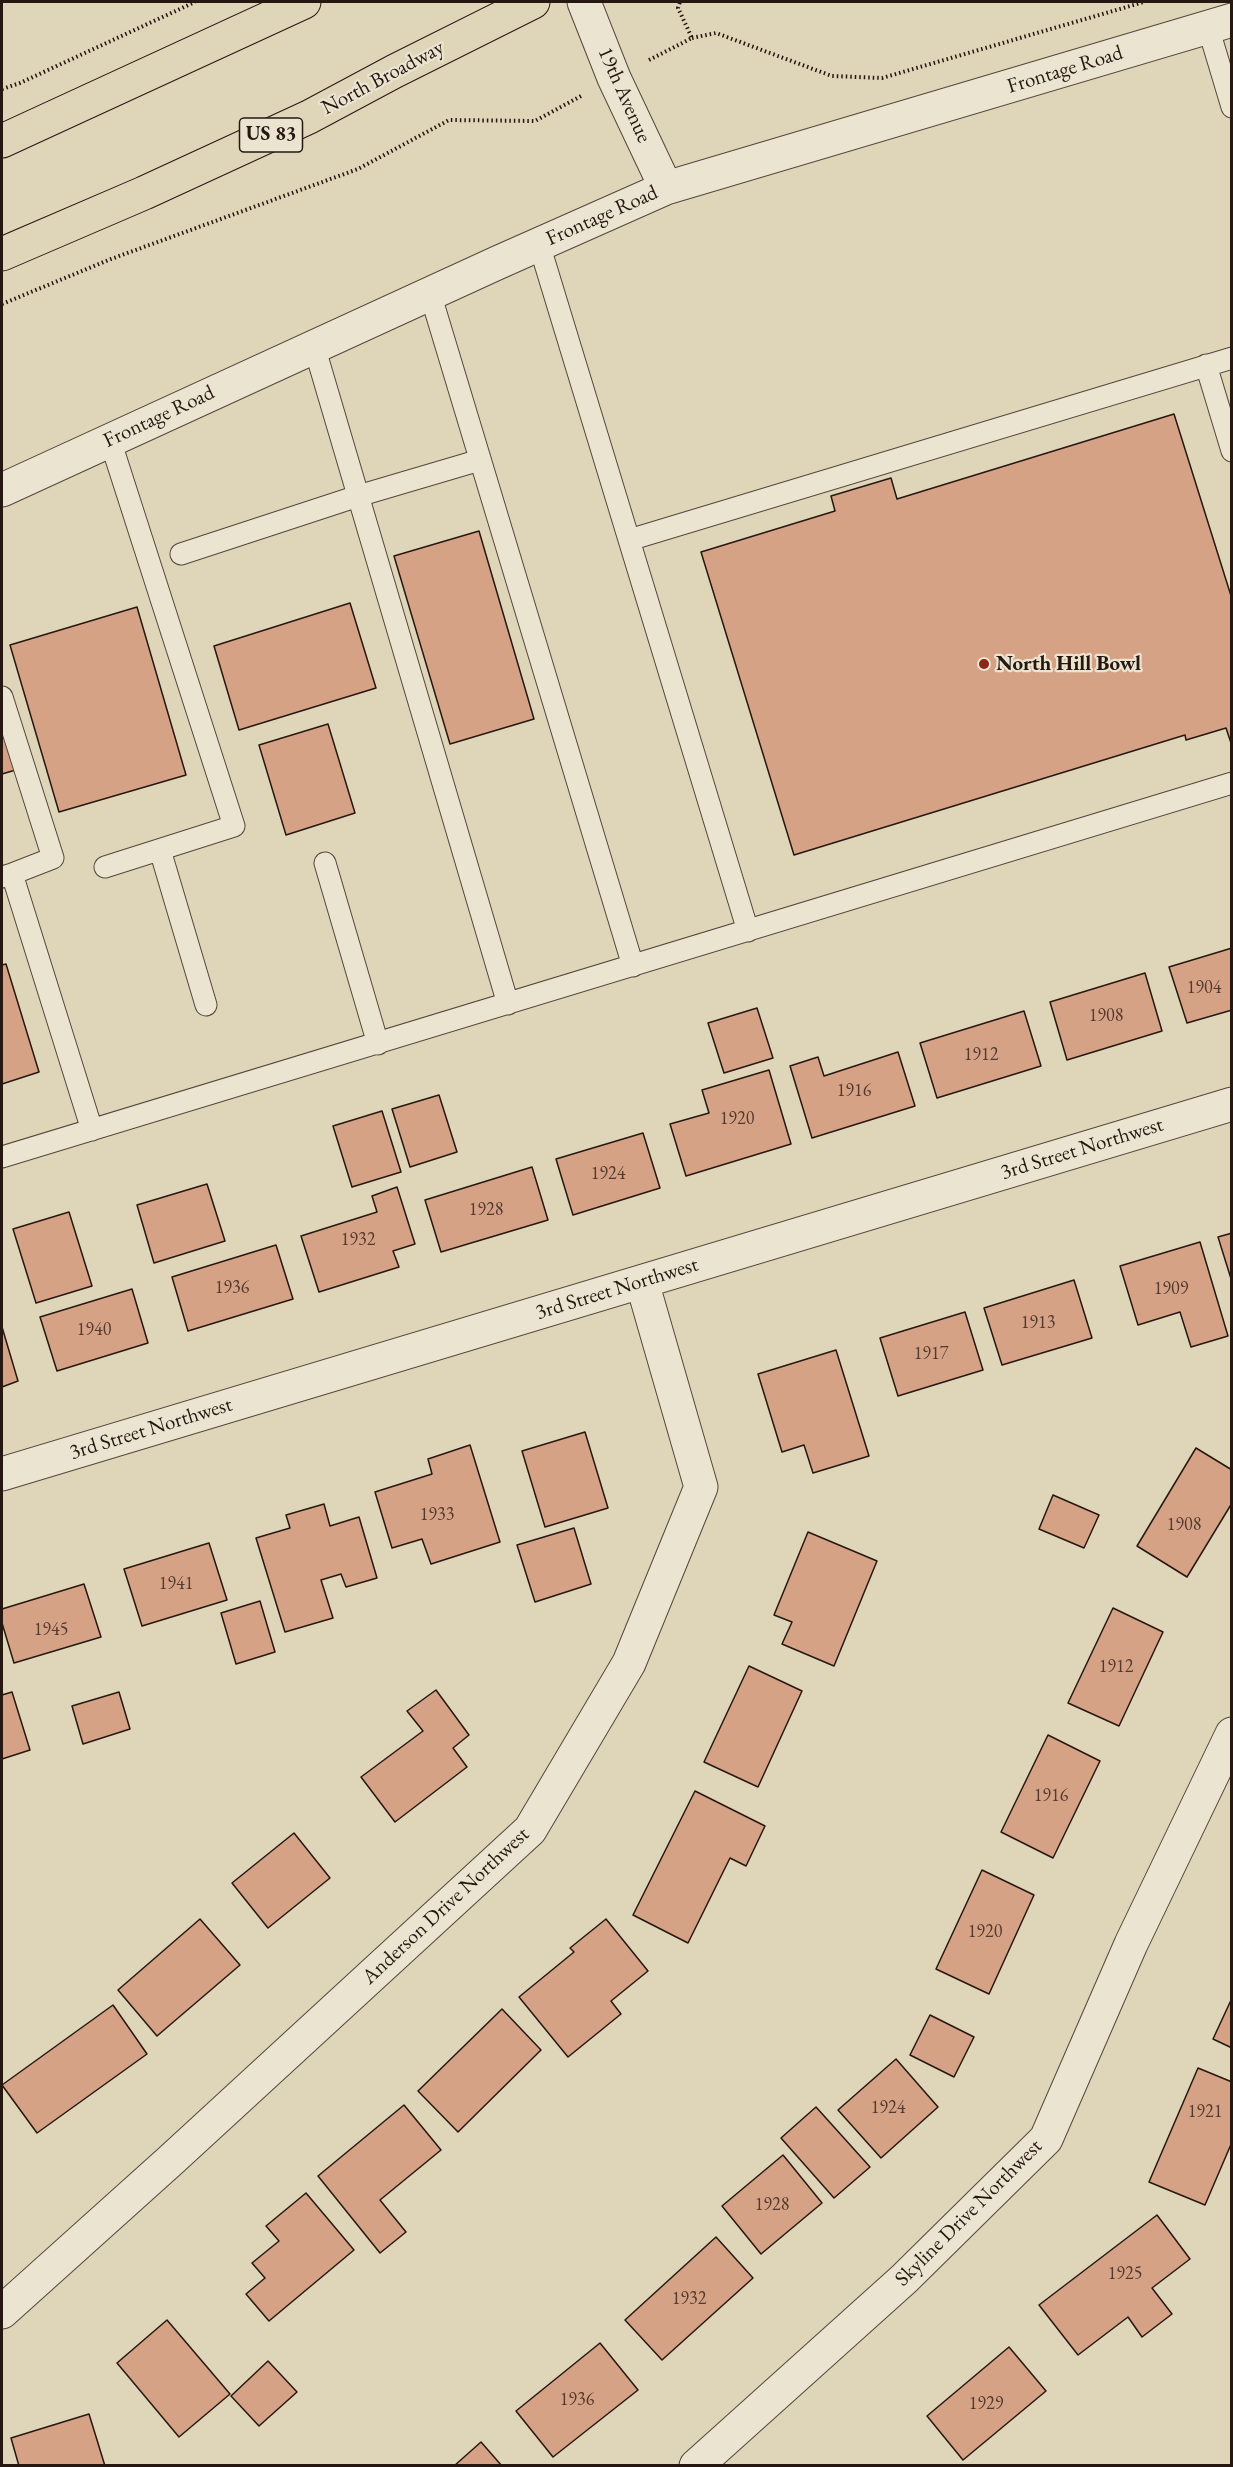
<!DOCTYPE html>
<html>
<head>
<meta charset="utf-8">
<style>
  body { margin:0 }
  #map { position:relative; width:1233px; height:2467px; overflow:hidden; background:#dfd5b8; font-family:"EB Garamond",serif }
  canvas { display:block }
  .frame { position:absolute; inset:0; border:3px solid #271711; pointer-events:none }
</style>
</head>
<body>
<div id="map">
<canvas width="1233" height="2467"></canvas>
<div class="frame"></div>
</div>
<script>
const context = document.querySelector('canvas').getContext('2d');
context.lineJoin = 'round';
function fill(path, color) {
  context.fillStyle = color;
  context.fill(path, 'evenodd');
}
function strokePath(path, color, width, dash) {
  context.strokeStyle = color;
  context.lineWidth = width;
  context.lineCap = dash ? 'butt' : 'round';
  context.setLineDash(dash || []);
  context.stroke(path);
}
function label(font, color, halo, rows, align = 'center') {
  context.font = font + ' "EB Garamond",serif';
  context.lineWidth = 4.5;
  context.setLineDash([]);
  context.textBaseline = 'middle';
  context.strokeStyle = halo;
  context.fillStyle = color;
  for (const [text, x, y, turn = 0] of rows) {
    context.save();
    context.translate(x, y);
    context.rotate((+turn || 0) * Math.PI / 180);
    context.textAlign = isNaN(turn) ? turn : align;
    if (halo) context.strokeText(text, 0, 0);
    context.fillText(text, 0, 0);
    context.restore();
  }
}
const building = new Path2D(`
  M1174 414 1232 599V746L1226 728 1186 740 1185 735 794 855 701 552 835 511 831 496 891 478 897 499Z
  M479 531 534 719 450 744 394 556Z
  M350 603 376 688 239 730 214 646Z
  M137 607 186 775 59 812 10 645Z
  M2 713 19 769 2 774Z
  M328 724 355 813 286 835 259 745Z
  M1232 948V1010L1187 1023 1169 967Z
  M6 964 39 1072 2 1084V965Z
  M1145 973 1162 1031 1067 1060 1050 1002Z
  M757 1008 773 1058 724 1073 708 1023Z
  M1024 1011 1041 1066 937 1098 920 1043Z
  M898 1052 915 1106 812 1138 790 1066 818 1057 824 1076Z
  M769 1070 791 1144 686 1176 670 1124 709 1113 702 1090Z
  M439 1095 457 1152 410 1167 392 1109Z
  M382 1111 401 1172 352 1187 333 1126Z
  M643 1133 660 1188 573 1215 556 1159Z
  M532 1167 548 1220 441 1252 425 1200Z
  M207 1184 225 1241 154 1263 137 1205Z
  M397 1187 415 1244 393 1251 399 1267 319 1292 301 1236 377 1212 372 1196Z
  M69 1212 92 1286 36 1303 13 1229Z
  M1232 1233V1282L1218 1237Z
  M1200 1242 1228 1336 1191 1347 1180 1312 1138 1325 1120 1266Z
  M276 1245 293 1299 188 1331 172 1277Z
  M1074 1280 1092 1338 1002 1365 984 1308Z
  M132 1289 148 1343 57 1371 40 1317Z
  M965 1312 983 1370 898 1396 880 1338Z
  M2 1327 18 1381 2 1387Z
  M836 1350 869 1456 813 1473 804 1445 782 1452 758 1374Z
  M585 1432 608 1508 545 1527 522 1451Z
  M470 1445 500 1542 431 1564 422 1539 392 1548 375 1492 432 1474 428 1459Z
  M1196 1448 1232 1470V1503L1187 1577 1137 1546Z
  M1053 1495 1099 1515 1084 1548 1039 1529Z
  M324 1504 330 1526 359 1517 377 1578 346 1587 341 1574 321 1580 333 1618 285 1632 256 1538 290 1528 286 1515Z
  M574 1528 591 1584 535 1602 517 1545Z
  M808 1532 877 1561 834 1666 782 1644 792 1622 774 1615Z
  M209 1543 227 1600 142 1626 124 1569Z
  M84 1584 101 1637 14 1663 2 1623V1609Z
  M260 1601 275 1652 236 1664 221 1613Z
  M1113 1608 1163 1632 1119 1726 1068 1703Z
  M749 1666 802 1691 758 1787 704 1762Z
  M436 1690 469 1735 453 1748 467 1767 395 1822 361 1777 423 1731 407 1711Z
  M12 1692 30 1750 2 1759V1695Z
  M119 1692 130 1729 83 1744 72 1706Z
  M1048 1735 1100 1761 1053 1858 1001 1832Z
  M695 1791 765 1826 746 1866 730 1858 688 1943 633 1915Z
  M294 1833 330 1878 268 1928 232 1883Z
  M982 1870 1034 1895 989 1994 936 1969Z
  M200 1919 240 1965 157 2036 118 1990Z
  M606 1919 648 1971 611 2001 621 2014 568 2057 519 1997 574 1952 570 1948Z
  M1232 1998V2048L1213 2039Z
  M113 2005 147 2054 37 2133 2 2085Z
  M502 2009 541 2050 458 2132 418 2091Z
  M930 2015 974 2037 954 2077 910 2055Z
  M896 2059 938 2107 881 2158 838 2110Z
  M1198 2068 1232 2082V2142L1205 2205 1149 2182Z
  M404 2105 441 2150 380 2200 406 2232 380 2253 318 2176Z
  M816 2107 870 2167 834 2198 781 2138Z
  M783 2155 822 2203 761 2254 722 2206Z
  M306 2193 354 2250 269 2321 246 2294 265 2278 252 2263 279 2241 266 2226Z
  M1157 2215 1190 2259 1152 2288 1172 2314 1142 2337 1128 2317 1078 2355 1039 2305Z
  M716 2237 753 2278 662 2360 625 2320Z
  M167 2320 230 2394 179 2437 117 2363Z
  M600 2343 638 2390 553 2457 516 2411Z
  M1009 2347 1046 2391 963 2460 927 2416Z
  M268 2361 297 2392 259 2426 231 2396Z
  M89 2414 105 2466H19L11 2438Z
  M481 2442 502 2466H454Z`);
fill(building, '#d6a285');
strokePath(building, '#271711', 1.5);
const lane = new Path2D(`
  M1208 27 1232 107
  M539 244 748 931
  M430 293 633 966
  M314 346 508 1004
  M1206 365 1232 451
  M629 540 1232 358
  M181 554 358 496 480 460
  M2 697 53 858 12 874
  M160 850 206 1005
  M325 863 378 1044
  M105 867 234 826 110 440
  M2 877 12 874 92 1130
  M2 1157 1232 783`);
const street = new Path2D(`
  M584 2 614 78 666 188
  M2 490 497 263 666 188 1232 20
  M2 1474 1232 1104
  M2 2312 170 2161 530 1830 629 1663 701 1487 642 1282
  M696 2466 904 2279 1046 2139 1131 1944 1232 1734`);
const primary = new Path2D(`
  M2 141 304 2
  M2 254 144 193 309 117 395 71 533 2`);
strokePath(lane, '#55463b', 23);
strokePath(street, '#55463b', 35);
strokePath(primary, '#271711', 35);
strokePath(new Path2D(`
  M692 38 716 33 832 76 882 78 1144 2
  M649 60 692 38 678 8 680 2
  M2 89 20 83 195 2
  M2 304 111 259 358 169 449 120 535 121 581 96`), '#271711', 4, [1.5, 3]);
strokePath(lane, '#eae4d1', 21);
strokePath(street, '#eae4d1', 33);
strokePath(primary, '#dfd5b8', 33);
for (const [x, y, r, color] of [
  [984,664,6,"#8f2418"]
]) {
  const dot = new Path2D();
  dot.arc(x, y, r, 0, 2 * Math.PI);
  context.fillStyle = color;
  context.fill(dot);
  strokePath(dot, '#eae4d1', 2);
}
label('18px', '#533a2e', null, [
  ["1904",1204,988],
  ["1908",1106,1016],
  ["1912",981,1055],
  ["1916",854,1091],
  ["1920",737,1119],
  ["1924",608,1174],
  ["1928",486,1210],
  ["1932",358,1240],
  ["1936",232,1288],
  ["1909",1171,1289],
  ["1913",1038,1323],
  ["1940",94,1330],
  ["1917",931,1354],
  ["1933",437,1515],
  ["1908",1184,1525],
  ["1941",176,1584],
  ["1945",51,1630],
  ["1912",1116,1667],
  ["1916",1051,1796],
  ["1920",985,1932],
  ["1924",888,2108],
  ["1921",1205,2112],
  ["1928",772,2205],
  ["1925",1125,2274],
  ["1932",689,2299],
  ["1936",577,2400],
  ["1929",986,2404]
]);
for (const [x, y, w] of [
  [271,135,63]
]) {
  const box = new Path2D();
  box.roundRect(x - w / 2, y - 17, w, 34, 4.5);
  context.fillStyle = '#eae4d1';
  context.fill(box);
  strokePath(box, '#271711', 1.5);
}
label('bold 20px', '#271711', null, [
  ["US 83",271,135]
]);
label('21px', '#271711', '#eae4d1', [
  ["Frontage Road",1065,70,-17],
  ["North Broadway",383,78,-28],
  ["19th Avenue",624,95,66],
  ["Frontage Road",602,216,-24],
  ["Frontage Road",159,417,-25],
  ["3rd Street Northwest",1082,1149,-17],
  ["3rd Street Northwest",617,1289,-17],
  ["3rd Street Northwest",151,1429,-17],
  ["Anderson Drive Northwest",446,1906,-43],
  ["Skyline Drive Northwest",969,2213,-45]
]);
label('bold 21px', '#271711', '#eae4d1', [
  ["North Hill Bowl",996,664]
], 'left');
</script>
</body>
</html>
